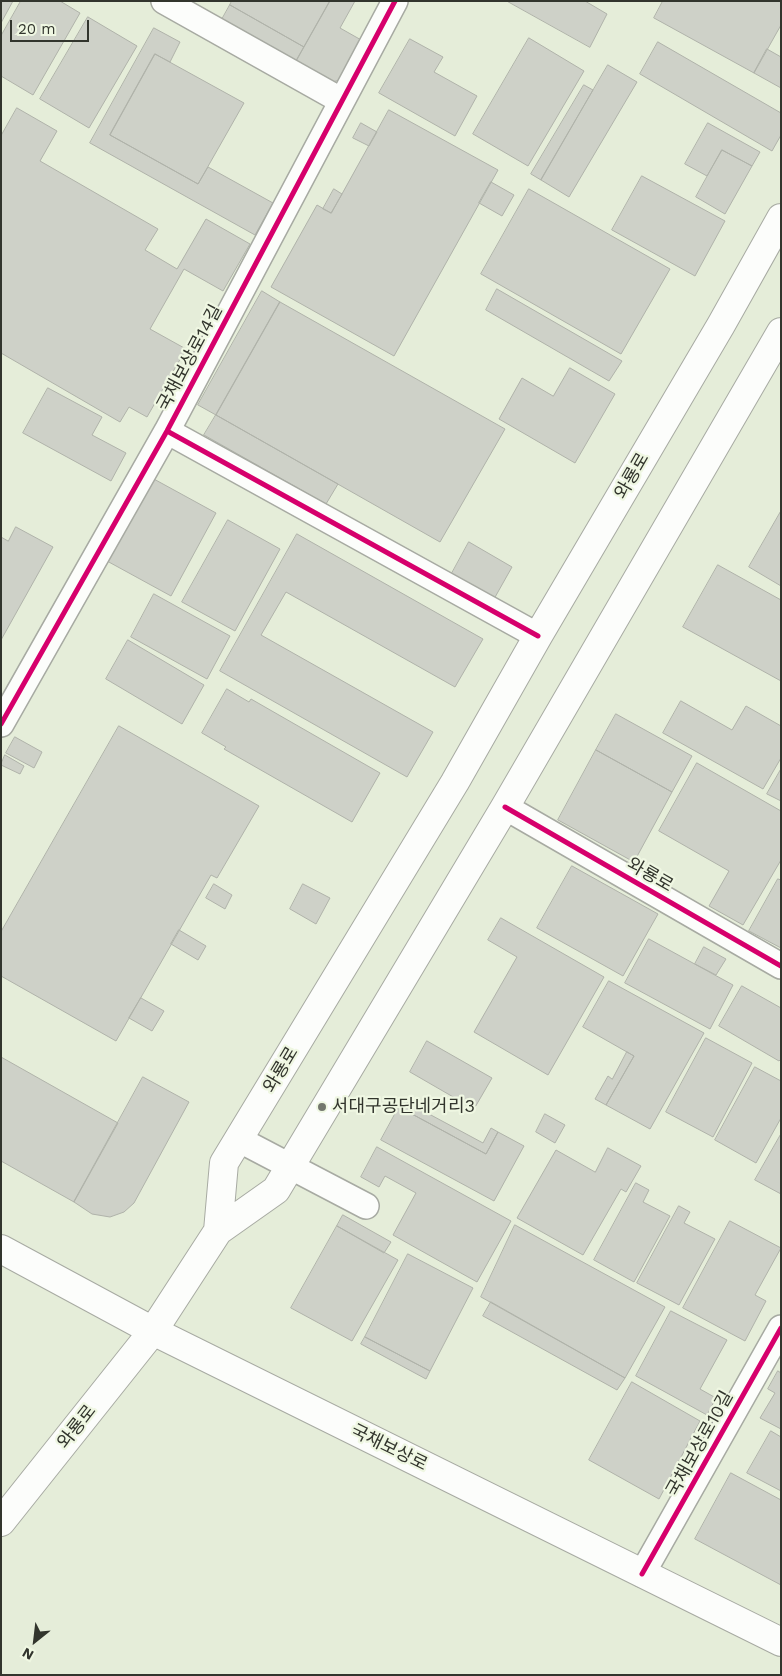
<!DOCTYPE html>
<html>
<head>
<meta charset="utf-8">
<style>
  body { margin:0 }
  #map { position:relative; width:782px; height:1676px; overflow:hidden; background:#eef2e7; font-family:"Work Sans",sans-serif }
  canvas { display:block }
  .frame { position:absolute; inset:0; border:2px solid #32352d; pointer-events:none }
  .north { position:absolute; left:10px; top:1616px; width:50px; height:50px; -webkit-text-stroke:4px #eff7e2; paint-order:stroke; rotate:209deg; font-size:14px; font-weight:700; line-height:20px; text-align:center; color:#32352d }
  .north::after { content:''; display:block; margin:auto; width:18px; height:22px; background:#32352d; clip-path:polygon(50% 0,100% 100%,50% 72%,0 100%) }
  .scale { position:absolute; left:10px; top:20px; width:79px; height:22px; box-sizing:border-box; border:2px solid #32352d; border-top:0; padding-left:6px; font-size:15px; line-height:18px; white-space:nowrap; color:#32352d; -webkit-text-stroke:4px #eff7e2; paint-order:stroke }
</style>
</head>
<body>
<div id="map">
<canvas width="782" height="1676"></canvas>
<div class="frame"></div>
<div class="north">N</div>
<div class="scale">20 m</div>
</div>
<script>
const context = document.querySelector('canvas').getContext('2d');
context.lineJoin = 'round';
function fill(path, color) {
  context.fillStyle = color;
  context.fill(path, 'evenodd');
}
function strokePath(path, color, width, dash) {
  context.strokeStyle = color;
  context.lineWidth = width;
  context.lineCap = dash ? 'butt' : 'round';
  context.setLineDash(dash || []);
  context.stroke(path);
}
function label(font, color, halo, rows, align = 'center') {
  context.font = font + ' "Work Sans","Noto Sans KR",sans-serif';
  context.lineWidth = 4.5;
  context.setLineDash([]);
  context.textBaseline = 'middle';
  context.strokeStyle = halo;
  context.fillStyle = color;
  for (const [text, x, y, turn = 0] of rows) {
    context.save();
    context.translate(x, y);
    context.rotate((+turn || 0) * Math.PI / 180);
    context.textAlign = isNaN(turn) ? turn : align;
    if (halo) context.strokeText(text, 0, 0);
    context.fillText(text, 0, 0);
    context.restore();
  }
}
fill(new Path2D(`
  M1 1H781V1675H1Z`), '#e5edd9');
const building = new Path2D(`
  M1 1H13L1 23Z
  M21 1H60L80 13 33 95 1 76V36Z
  M232 1H330L304 47 230 5Z
  M330 1H355L340 28 363 41 343 79 325 84 294 65Z
  M507 1H585L607 14 590 47Z
  M663 1H781V25L754 73 654 18Z
  M230 5 304 47 294 65 220 23Z
  M88 17 137 46 89 128 40 99Z
  M154 28 180 42 170 62 155 54 110 135 198 184 208 167 273 203 255 235 90 143Z
  M529 38 584 71 528 166 473 134Z
  M410 39 443 57 434 72 477 96 455 136 379 93Z
  M658 42 781 113V135L772 151 640 74Z
  M767 49 781 57V88L754 73Z
  M155 54 244 103 198 184 110 135Z
  M608 65 637 82 569 197 541 180Z
  M584 85 593 90 541 180 531 174Z
  M17 108 57 131 40 161 158 229 145 250 177 269 206 219 250 244 223 291 184 269 150 329 186 349 147 417 129 407 120 422 1 353V136Z
  M389 110 498 170 394 356 271 287 317 205 331 213Z
  M361 123 377 132 369 146 353 138Z
  M708 123 760 152 752 166 722 150 707 176 685 164Z
  M722 150 752 166 725 214 696 197Z
  M642 176 725 221 695 276 612 230Z
  M491 182 514 195 502 216 479 203Z
  M334 189 342 194 331 213 323 209Z
  M529 189 670 269 621 354 481 274Z
  M497 289 622 361 609 381 486 310Z
  M262 291 280 302 216 415 198 405Z
  M280 302 505 429 440 542 216 415Z
  M570 368 615 394 575 463 499 419 522 378 553 396Z
  M48 388 102 417 92 435 126 453 111 481 23 433Z
  M216 415 338 484 326 504 204 435Z
  M152 478 216 513 171 596 107 561Z
  M781 511V586L749 567Z
  M228 520 280 549 235 631 182 602Z
  M16 527 53 547 1 640V537L8 541Z
  M297 534 483 639 455 687 286 592 261 635 433 732 407 777 220 671Z
  M469 542 512 567 494 599 451 575Z
  M718 565 781 600V681L683 627Z
  M154 594 230 636 207 679 131 637Z
  M128 640 204 685 182 724 106 679Z
  M227 689 249 702 251 699 380 773 352 822 224 749 226 747 202 733Z
  M681 701 732 730 746 706 781 726V758L763 789 663 733Z
  M616 714 692 756 672 792 596 750Z
  M119 726 259 806 217 878 211 875 116 1041 1 976V932Z
  M15 737 42 752 34 768 6 753Z
  M596 750 672 792 634 862 558 820Z
  M5 755 24 766 20 774 1 765Z
  M697 763 781 811V860L743 925 709 906 729 871 659 831Z
  M781 769V801L767 794Z
  M572 866 658 914 623 976 537 928Z
  M778 879 781 880V948L749 931Z
  M214 884 232 895 225 909 206 898Z
  M303 884 330 898 316 924 290 909Z
  M501 918 604 977 548 1075 474 1032 517 957 488 940Z
  M179 930 206 946 198 960 171 944Z
  M649 939 733 985 710 1029 625 983Z
  M704 947 726 959 716 975 695 964Z
  M609 981 704 1033 650 1129 606 1105 634 1056 583 1027Z
  M742 986 781 1008V1059L779 1061 719 1026Z
  M141 998 164 1011 152 1031 129 1018Z
  M706 1038 752 1063 713 1137 666 1112Z
  M427 1041 492 1078 474 1109 410 1072Z
  M627 1052 634 1056 606 1105 595 1099 608 1076 612 1079Z
  M1 1057 118 1123 74 1202 1 1161Z
  M755 1067 781 1081V1118L756 1163 715 1140Z
  M143 1077 189 1102 134 1203 124 1212 110 1217 92 1214 74 1202Z
  M403 1100 483 1143 491 1128 498 1132 486 1154 399 1107Z
  M399 1107 486 1154 498 1132 524 1146 494 1201 381 1140Z
  M545 1114 565 1125 555 1143 536 1132Z
  M781 1134V1194L755 1180Z
  M377 1147 511 1221 477 1282 393 1235 416 1193 385 1176 379 1187 361 1177Z
  M608 1148 641 1166 626 1192 621 1189 583 1255 517 1218 556 1150 595 1172Z
  M636 1183 649 1190 643 1202 670 1216 634 1282 594 1260Z
  M679 1206 690 1212 684 1223 715 1239 679 1305 637 1283Z
  M343 1215 391 1242 384 1253 337 1226Z
  M730 1221 781 1248 755 1295 766 1301 745 1341 683 1308Z
  M515 1225 665 1307 625 1378 481 1297Z
  M337 1226 398 1260 352 1341 291 1308Z
  M408 1254 473 1288 430 1371 365 1337Z
  M491 1302 625 1378 617 1390 483 1316Z
  M671 1311 727 1340 700 1389 716 1398 707 1415 636 1376Z
  M365 1337 430 1371 426 1379 361 1344Z
  M778 1371 781 1373V1429L760 1418 775 1393 768 1389Z
  M632 1382 700 1421 659 1499 589 1460Z
  M771 1431 781 1437V1491L747 1473Z
  M731 1473 781 1500V1585L695 1539Z`);
fill(building, '#ced1c8');
strokePath(building, '#b0b3aa', 1);
const minor = new Path2D(`
  M164 1 342 101
  M167 431 538 636
  M1 724 167 431 395 1
  M505 807 781 966
  M238 1139 366 1206
  M642 1574 781 1328`);
const major = new Path2D(`
  M218 1231 224 1163 455 782 538 636 721 325 781 218
  M1 1249 153 1331 781 1642
  M1 1522 153 1331 218 1231 276 1190 505 807 781 332`);
strokePath(minor, '#a7aaa2', 28);
strokePath(major, '#a7aaa2', 30);
strokePath(minor, '#fcfdfb', 25);
strokePath(major, '#fcfdfb', 28);
strokePath(new Path2D(`
  M167 431 538 636
  M1 724 167 431 395 1
  M505 807 781 966
  M642 1574 781 1328`), '#d6006c', 5);
for (const [x, y, r, color] of [
  [322,1107,5,"#74776e"]
]) {
  const dot = new Path2D();
  dot.arc(x, y, r, 0, 2 * Math.PI);
  context.fillStyle = color;
  context.fill(dot);
  strokePath(dot, '#eff7e2', 2);
}
label('18px', '#32352d', '#eff7e2', [
  ["국채보상로14길",190,358,-62],
  ["와룡로",632,476,-60],
  ["와룡로",650,875,30],
  ["와룡로",281,1070,-59],
  ["와룡로",77,1427,-52],
  ["국채보상로10길",700,1444,-61],
  ["국채보상로",389,1448,26]
]);
label('18px', '#32352d', '#eff7e2', [
  ["서대구공단네거리3",332,1107]
], 'left');
</script>
</body>
</html>
